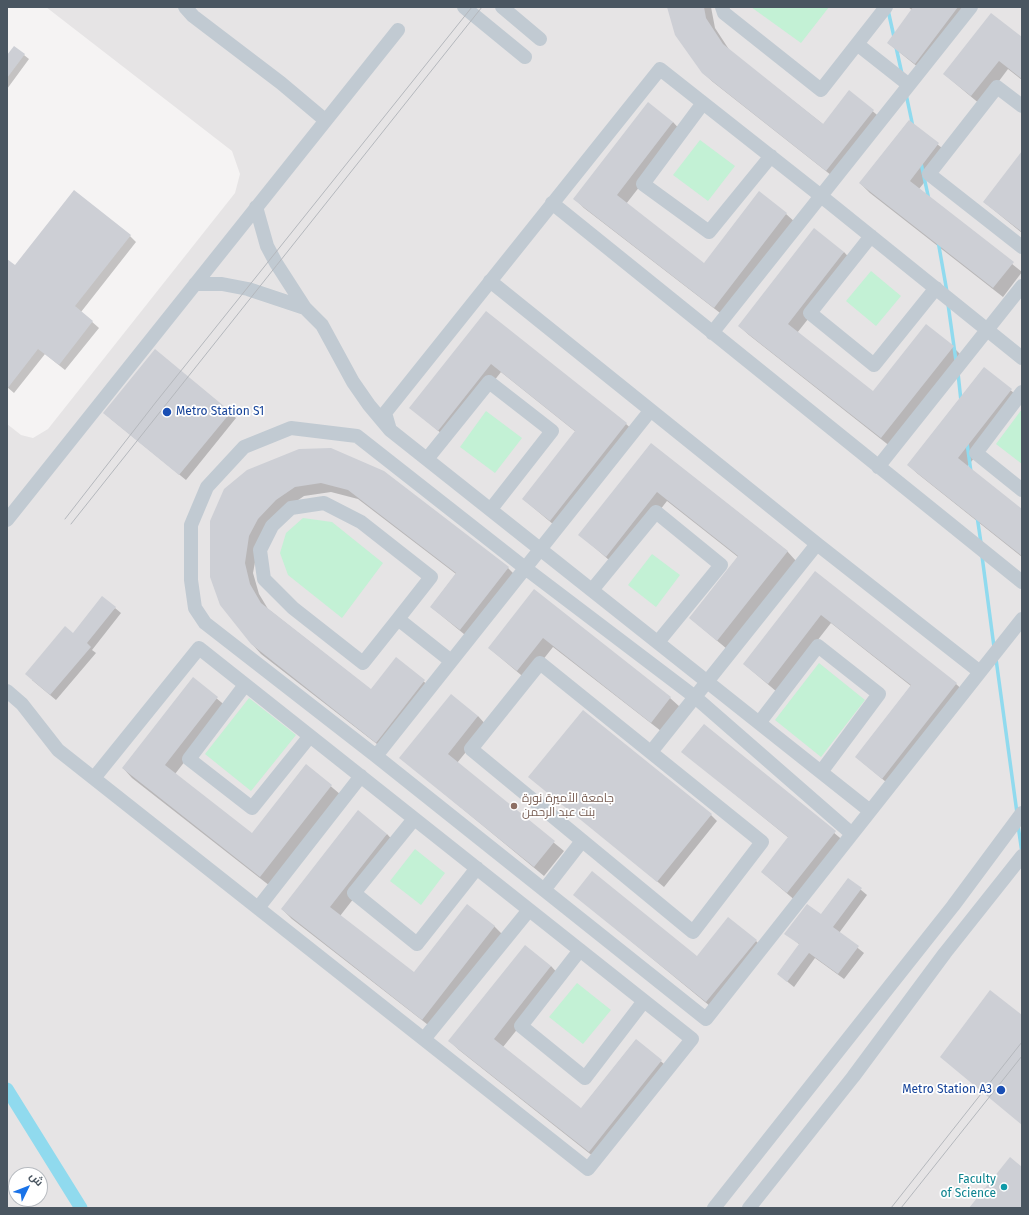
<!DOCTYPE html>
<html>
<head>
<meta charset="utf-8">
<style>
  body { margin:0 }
  #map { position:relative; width:1029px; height:1215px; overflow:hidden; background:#f5f3f3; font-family:"Fira Sans",Cairo,sans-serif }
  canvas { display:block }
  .frame { position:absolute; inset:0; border:8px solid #4a5661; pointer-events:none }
  .north { position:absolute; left:8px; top:1167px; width:40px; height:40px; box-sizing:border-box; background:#fff; border:1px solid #b7bbc0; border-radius:50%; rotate:47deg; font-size:11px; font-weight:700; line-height:16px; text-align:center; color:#4a5661 }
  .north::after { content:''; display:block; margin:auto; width:14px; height:18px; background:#1a73e8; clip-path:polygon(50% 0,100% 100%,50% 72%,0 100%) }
</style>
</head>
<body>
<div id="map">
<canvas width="1029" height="1215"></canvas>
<div class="frame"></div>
<div class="north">ش</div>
</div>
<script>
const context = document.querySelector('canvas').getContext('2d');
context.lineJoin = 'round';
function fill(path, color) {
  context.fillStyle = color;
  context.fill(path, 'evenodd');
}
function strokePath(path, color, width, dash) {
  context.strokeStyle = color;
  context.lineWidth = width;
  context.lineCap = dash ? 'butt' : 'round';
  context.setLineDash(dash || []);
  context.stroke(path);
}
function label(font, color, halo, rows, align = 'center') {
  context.font = font + ' "Fira Sans",Cairo,sans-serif';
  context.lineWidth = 3.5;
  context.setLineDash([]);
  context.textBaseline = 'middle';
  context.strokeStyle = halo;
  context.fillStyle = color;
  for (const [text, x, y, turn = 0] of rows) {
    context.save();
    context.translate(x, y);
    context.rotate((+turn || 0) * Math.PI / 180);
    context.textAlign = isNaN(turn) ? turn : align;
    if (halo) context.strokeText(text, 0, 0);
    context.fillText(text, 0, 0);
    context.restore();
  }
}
fill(new Path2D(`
  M46 7H1022V1208H7V424L21 435 33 438 48 429 235 193 240 174 232 151ZM16 1175H40V1199H16Z`), '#e6e4e5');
fill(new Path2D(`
  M751 7H829L801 43Z
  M700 140 735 166 708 201 673 175Z
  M871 271 901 296 876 326 846 301Z
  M1022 409V464L996 444Z
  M486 411 522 438 495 473 460 447Z
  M303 518 332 522 383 563 342 618 288 575 280 553 286 533Z
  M652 554 680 575 656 607 628 585Z
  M819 663 865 700 821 757 775 720Z
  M249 698 296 735 251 791 205 754Z
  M415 849 445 873 421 905 390 881Z
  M577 983 611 1010 583 1044 549 1017Z`), '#c3f1d5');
fill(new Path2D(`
  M668 7H711L715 28 730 51 824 125 849 91 883 120 836 179 713 82 703 73Z
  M908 7H963L924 72 888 43 912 10Z
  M1022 39V80L1008 69 981 105 944 74Z
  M14 47 29 59 7 89V57Z
  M909 121 948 153 919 189 1022 272 1003 297 870 193 860 183Z
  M673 122 682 132 626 204 704 264 786 214 796 223 724 316 584 208 575 199Z
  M1022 153V233L984 202Z
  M130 236 136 242 81 312 99 328 65 370 45 354 14 393 7 387V260L15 266Z
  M844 252 853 262 797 333 874 393 953 347 962 356 891 447 749 335 739 326Z
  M486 313 626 424 636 433 560 530 523 499 576 432 501 372 448 439 411 408Z
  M984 368 1021 399 967 467 1022 510V557L918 474 908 465Z
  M230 412 236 418 186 480 111 419Z
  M651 444 787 551 796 561 727 649 690 618 738 557 667 501 616 566 580 535Z
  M299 450 508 568 517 577 470 639 431 607 456 574 358 499 331 492 304 496 285 509 258 546 253 573 259 594 268 609 371 690 396 659 434 690 386 751 261 654 252 644 211 577Z
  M815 573 956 684 966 693 892 787 856 757 911 686 831 623 777 692 744 664Z
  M534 591 670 698 680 707 661 731 553 647 527 680 489 648Z
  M115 608 121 613 92 650 96 653 56 700 32 680Z
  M193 679 227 707 175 774 252 835 306 765 341 795 270 886 132 778 123 768Z
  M478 716 487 726 457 763 564 851 544 876 401 758Z
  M704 725 845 842 797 902 762 872 789 838 683 752Z
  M530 777 711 815 717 821 664 887Z
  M387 834 396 844 340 916 414 974 494 926 504 936 432 1028 292 919 282 909Z
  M848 879 867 895 839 933 864 953 844 979 815 958 794 987 778 974 800 945 786 933 821 915Z
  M575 895 697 957 756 941 765 950 716 1011Z
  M551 966 560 976 503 1047 581 1109 636 1040 671 1070 599 1161 459 1050 450 1041Z`), '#0003');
strokePath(new Path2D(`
  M888 10 894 37
  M896 47 902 74
  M906 94 913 127
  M921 163 929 200
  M938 241 947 292
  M948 304 956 361
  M958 373 961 401
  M967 443 971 472
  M977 516 981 543
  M982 556 994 647
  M996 659 1017 813
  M1018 825 1022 853`), '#90daee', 3.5);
strokePath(new Path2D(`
  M7 1089 81 1208`), '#90daee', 13);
fill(new Path2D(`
  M667 7H704L706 18 723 44 823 124 849 90 874 110 826 171 702 73 675 35Z
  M913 7H958L915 64 887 43Z
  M991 13 1022 37V79L999 61 971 96 943 74Z
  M14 46 25 54 7 78V55Z
  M648 102 673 122 617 195 704 263 759 191 787 213 714 308 573 199Z
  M909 120 939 143 910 181 1014 262 993 288 859 183Z
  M1022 151V232L983 202Z
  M74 190 131 235 75 306 93 321 59 365 38 349 7 389V259L15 265Z
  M814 228 844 252 788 324 873 391 926 324 954 346 881 438 738 326Z
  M486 311 627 423 550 521 522 499 575 431 491 364 438 431 409 408Z
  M155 349 231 412 179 475 103 413Z
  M984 367 1012 389 958 458 1022 509V556L907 465Z
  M651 443 788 551 717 641 689 618 738 556 657 492 606 557 578 535Z
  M331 448 384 471 509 567 460 630 430 607 456 573 348 490 321 483 295 487 276 500 258 519 249 536 245 563 250 584 261 603 371 689 396 657 425 680 376 743 251 644 220 605 210 577V521L224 489 247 470 299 449Z
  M815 571 957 683 882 779 855 757 911 685 821 615 768 684 743 664Z
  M534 589 671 697 651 723 543 638 517 671 488 648Z
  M102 596 116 607 87 643 91 647 50 695 25 674 65 626 73 633Z
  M193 677 218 697 165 765 252 833 306 764 332 785 260 877 122 768Z
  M451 694 478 716 448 754 555 841 534 867 399 758Z
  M583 710 712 814 657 882 528 777Z
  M704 724 836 831 787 893 761 872 788 837 681 752Z
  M358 810 387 834 330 907 414 972 467 904 495 926 422 1020 281 909Z
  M592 871 697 956 728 917 757 940 706 1002 573 895Z
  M848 878 862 888 833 927 859 946 838 974 809 953 787 982 777 974 799 944 784 934 807 904 821 914Z
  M525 945 551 966 494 1039 581 1108 636 1039 662 1060 589 1152 448 1041Z
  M990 990 1022 1015V1125L940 1057Z
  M1010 1157 1022 1167V1208H969Z`), '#cdcfd5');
strokePath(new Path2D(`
  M185 7 193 16 281 83 325 120
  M464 7 525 57
  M502 7 540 39
  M722 7 724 13 821 90 886 7
  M857 44 909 85
  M703 103 643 184 709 232 771 156
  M1022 106 997 87 929 174 1022 247
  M552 203 1022 582
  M256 207 267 246 276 263 305 308 322 325 353 382 369 405 390 430 870 811
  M871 236 810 313 874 365 936 288
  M490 281 817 544 980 672
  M195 284H222L248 289 305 308
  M712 333 971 7
  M1022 392 976 453 1022 490
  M390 430 385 413 660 69 821 196 1022 358
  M427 459 489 382 552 431 491 509
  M878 467 1022 286
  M7 520 398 30
  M592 590 656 512 721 565 658 642
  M398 619 363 663 293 608 264 579 260 550 272 526 291 508 324 503 361 522 431 577 398 619 451 661
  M540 663 762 842 693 932 471 749Z
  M245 685 189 759 252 808 310 736
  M7 691 22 704 58 750 588 1169 692 1039 199 648 94 778
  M759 723 818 646 879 694 821 772
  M651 752 817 544
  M376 756 650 411
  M414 819 354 893 417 944 477 868
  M852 834 695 697 525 568 357 436 291 428 244 447 207 487 191 525V580L195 608 205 623 376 756 706 1019 980 672 1022 619
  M544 890 582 841
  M258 908 361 776
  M580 950 521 1026 585 1078 644 1001
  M424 1039 529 910
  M714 1208 953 906 1022 813
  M749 1208 853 1077 945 953 1022 856`), '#c1cad2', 14);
strokePath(new Path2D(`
  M65 519 156 402 472 7
  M71 524 482 7
  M891 1208 1022 1042
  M901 1208 1022 1056`), '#b5b8bd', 1);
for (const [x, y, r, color] of [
  [167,412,5,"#1a4fb4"],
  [514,806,4,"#8d6e63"],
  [1001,1090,5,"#1a4fb4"],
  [1004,1187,4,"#0f9aa8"]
]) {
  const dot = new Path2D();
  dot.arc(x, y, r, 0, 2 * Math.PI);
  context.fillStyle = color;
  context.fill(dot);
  strokePath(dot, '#fff', 1.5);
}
label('12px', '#164399', '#fff', [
  ["Metro Station S1",176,412],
  ["Metro Station A3",992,1090,"right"]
], 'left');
label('12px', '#785e54', '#fff', [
  ["جامعة الأميرة نورة",522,799],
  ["بنت عبد الرحمن",522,813]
], 'left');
label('12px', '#0d838f', '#fff', [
  ["Faculty",996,1180],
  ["of Science",996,1194]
], 'right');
</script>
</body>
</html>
